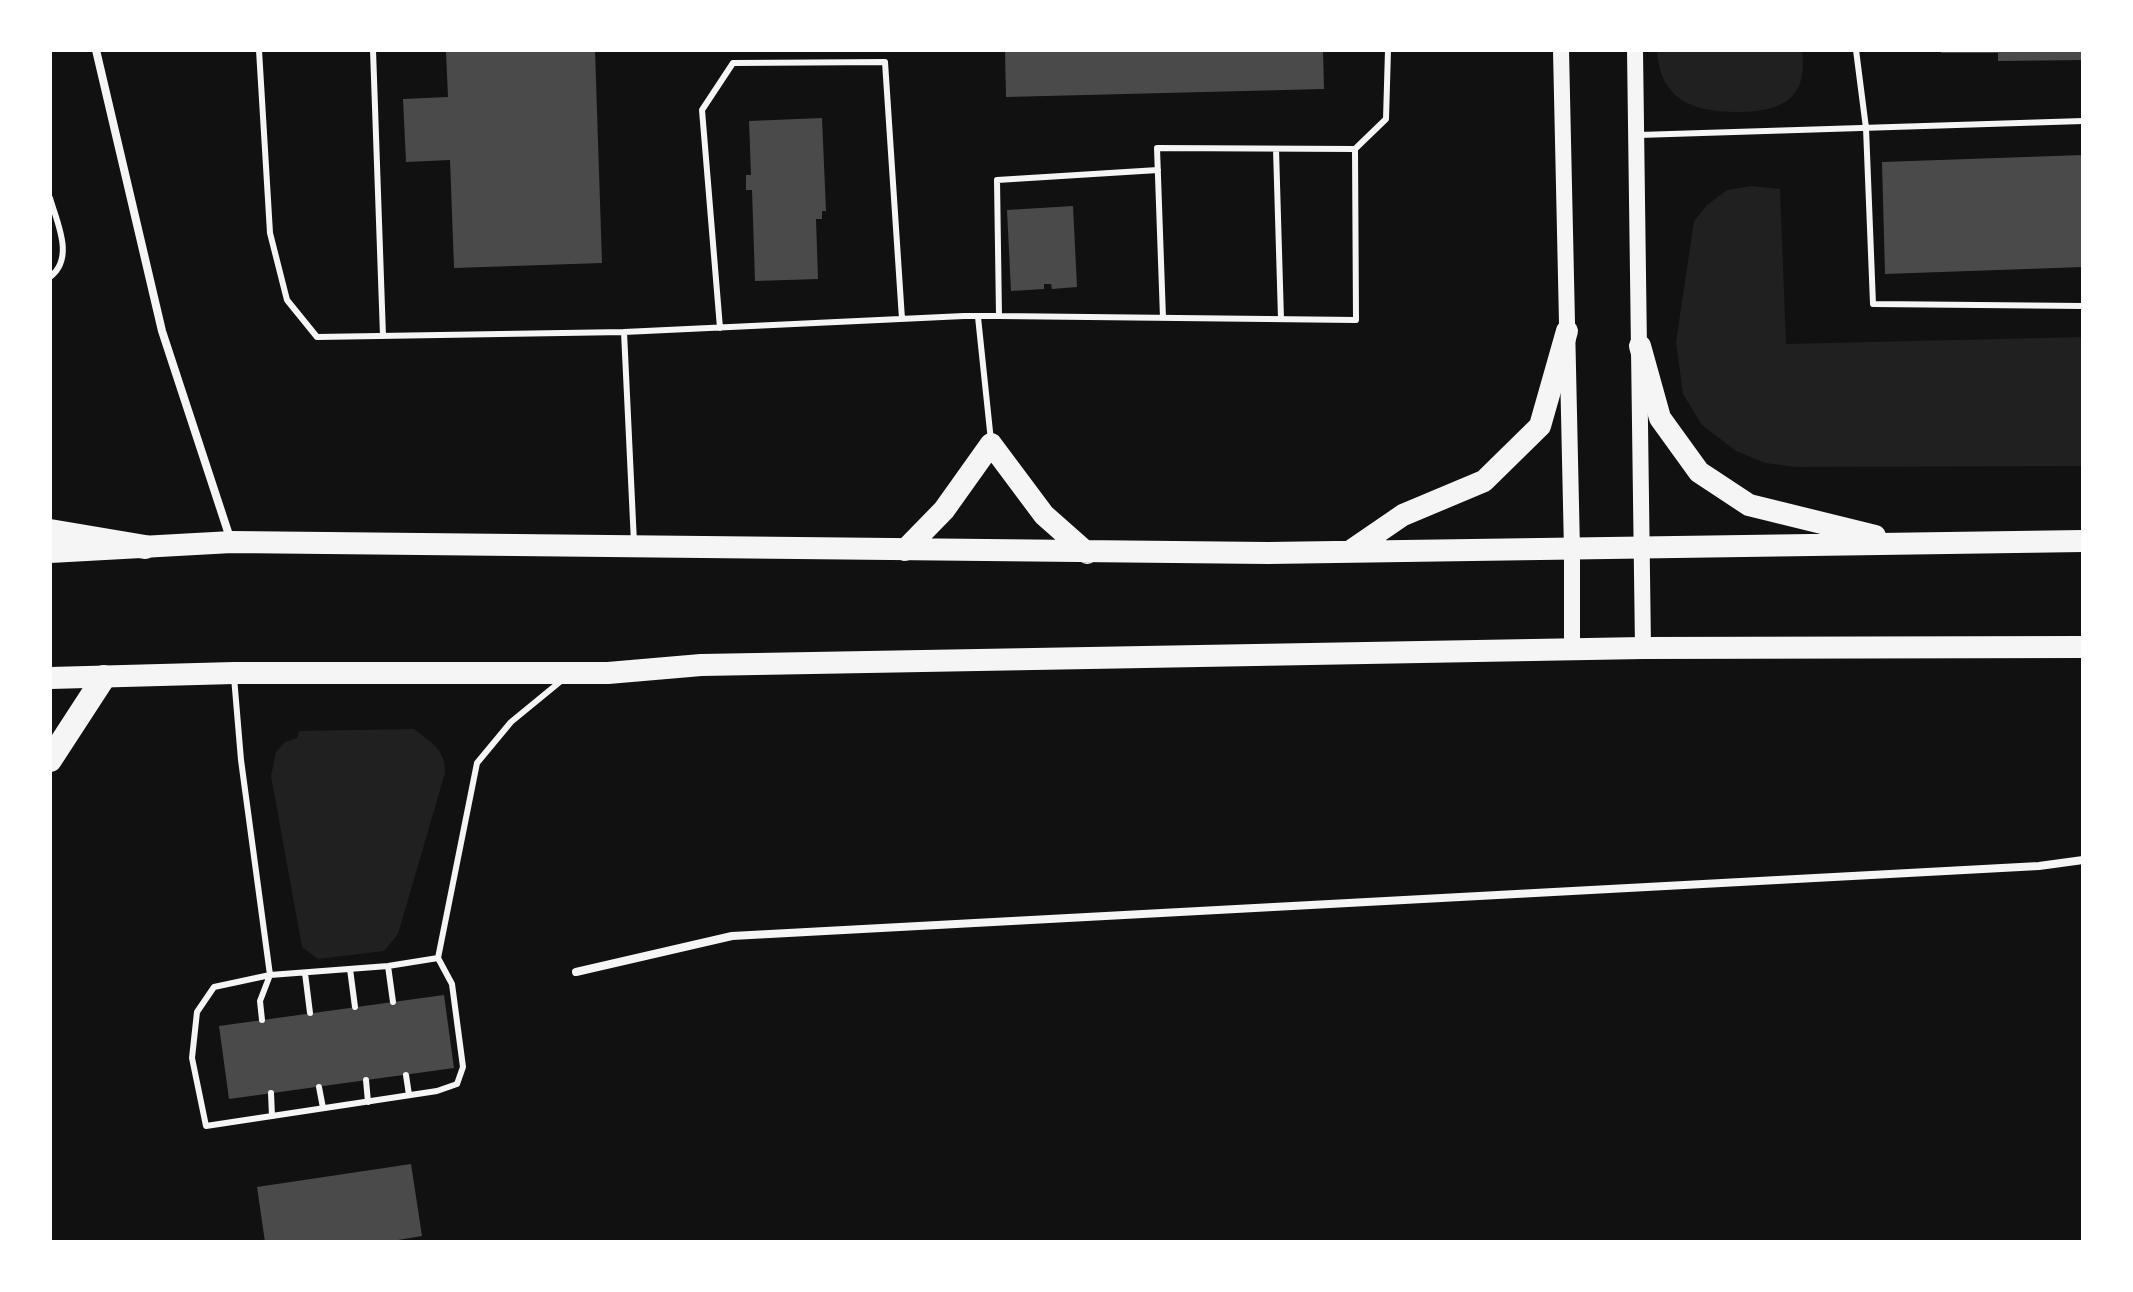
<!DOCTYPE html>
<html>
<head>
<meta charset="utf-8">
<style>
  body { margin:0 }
  #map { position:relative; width:2133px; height:1292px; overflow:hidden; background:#111; font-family:"Noto Sans",sans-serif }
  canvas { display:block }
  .frame { position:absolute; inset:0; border:52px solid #fff; pointer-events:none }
</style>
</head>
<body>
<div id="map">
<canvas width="2133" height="1292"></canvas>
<div class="frame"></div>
</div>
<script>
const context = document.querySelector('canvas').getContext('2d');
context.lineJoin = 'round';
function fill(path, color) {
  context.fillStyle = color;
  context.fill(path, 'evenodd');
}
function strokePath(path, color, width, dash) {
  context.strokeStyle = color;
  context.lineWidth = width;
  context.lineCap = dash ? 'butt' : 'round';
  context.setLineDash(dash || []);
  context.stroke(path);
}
fill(new Path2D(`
  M1657 50H1802C1808 99 1783 111 1739 112 1694 112 1660 101 1657 50Z
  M1751 186 1780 189 1786 344 2083 337V466L1795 467 1765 463 1736 451 1702 425 1683 394 1676 342 1694 221 1707 205 1727 190Z
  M414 729C431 742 446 750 445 773L398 934 384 951 318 959 302 947 271 776 276 752 285 742 297 738 299 731Z`), '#202020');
fill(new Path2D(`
  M456 50H595L602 263 454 268 450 160 406 162 403 99 448 97 446 52Z
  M1005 50H1323L1324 89 1006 97Z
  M1941 50H2083V60L1998 61V53H1941Z
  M822 118 826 211H822V219H816L818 279 755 281 752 190H746V175H751L749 121Z
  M2083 155V267L1885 274 1882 162Z
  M1073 206 1077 287 1052 289 1051 284H1044V289L1011 291 1007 210Z
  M444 995 454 1068 229 1099 219 1026Z
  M411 1164 422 1236 386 1242H265L257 1187Z`), '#4a4a4a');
strokePath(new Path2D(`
  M259 50 270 233 287 300 317 337 624 332 634 543
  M373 50 383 336
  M1856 50 1866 128 1873 304 2083 306
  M1639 135 2083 121
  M1276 149 1281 319
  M1355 149 1386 119 1388 50
  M50 198C57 223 75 258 50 277
  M999 316 997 180 1158 170
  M978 317 991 441
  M720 328 702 110 733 63 885 62 902 319
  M624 332 964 316H999L1356 320 1355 149 1157 148 1163 318
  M234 677 241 760 270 975 214 987 197 1012 192 1058 206 1126 272 1116
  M438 958 477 763 511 722 561 681
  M388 966 393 1002
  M350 969 355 1007
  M305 973 310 1013
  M262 1020 260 1001 270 975 388 966 438 958 452 984 463 1067 457 1084 437 1091 272 1116 271 1093
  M406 1075 409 1095
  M366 1080 368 1102
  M319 1087 323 1108`), '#f5f5f5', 6);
strokePath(new Path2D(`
  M96 50 162 331 231 541
  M576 972 732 936 2039 866 2083 860`), '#f5f5f5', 8);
strokePath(new Path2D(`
  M1561 50 1572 550V649
  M1635 50 1643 648`), '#f5f5f5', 16);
strokePath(new Path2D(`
  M1640 346 1660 418 1699 472 1749 505 1875 536
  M905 550 944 510 991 444 1044 515 1087 553
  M50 552 232 542 1268 553 2083 541
  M1349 552 1403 515 1484 481 1540 426 1567 331
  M50 678 234 673H608L701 665 1643 648 2083 647`), '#f5f5f5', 22);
strokePath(new Path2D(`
  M50 531 145 547
  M50 760 104 677`), '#f5f5f5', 24);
</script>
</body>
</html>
